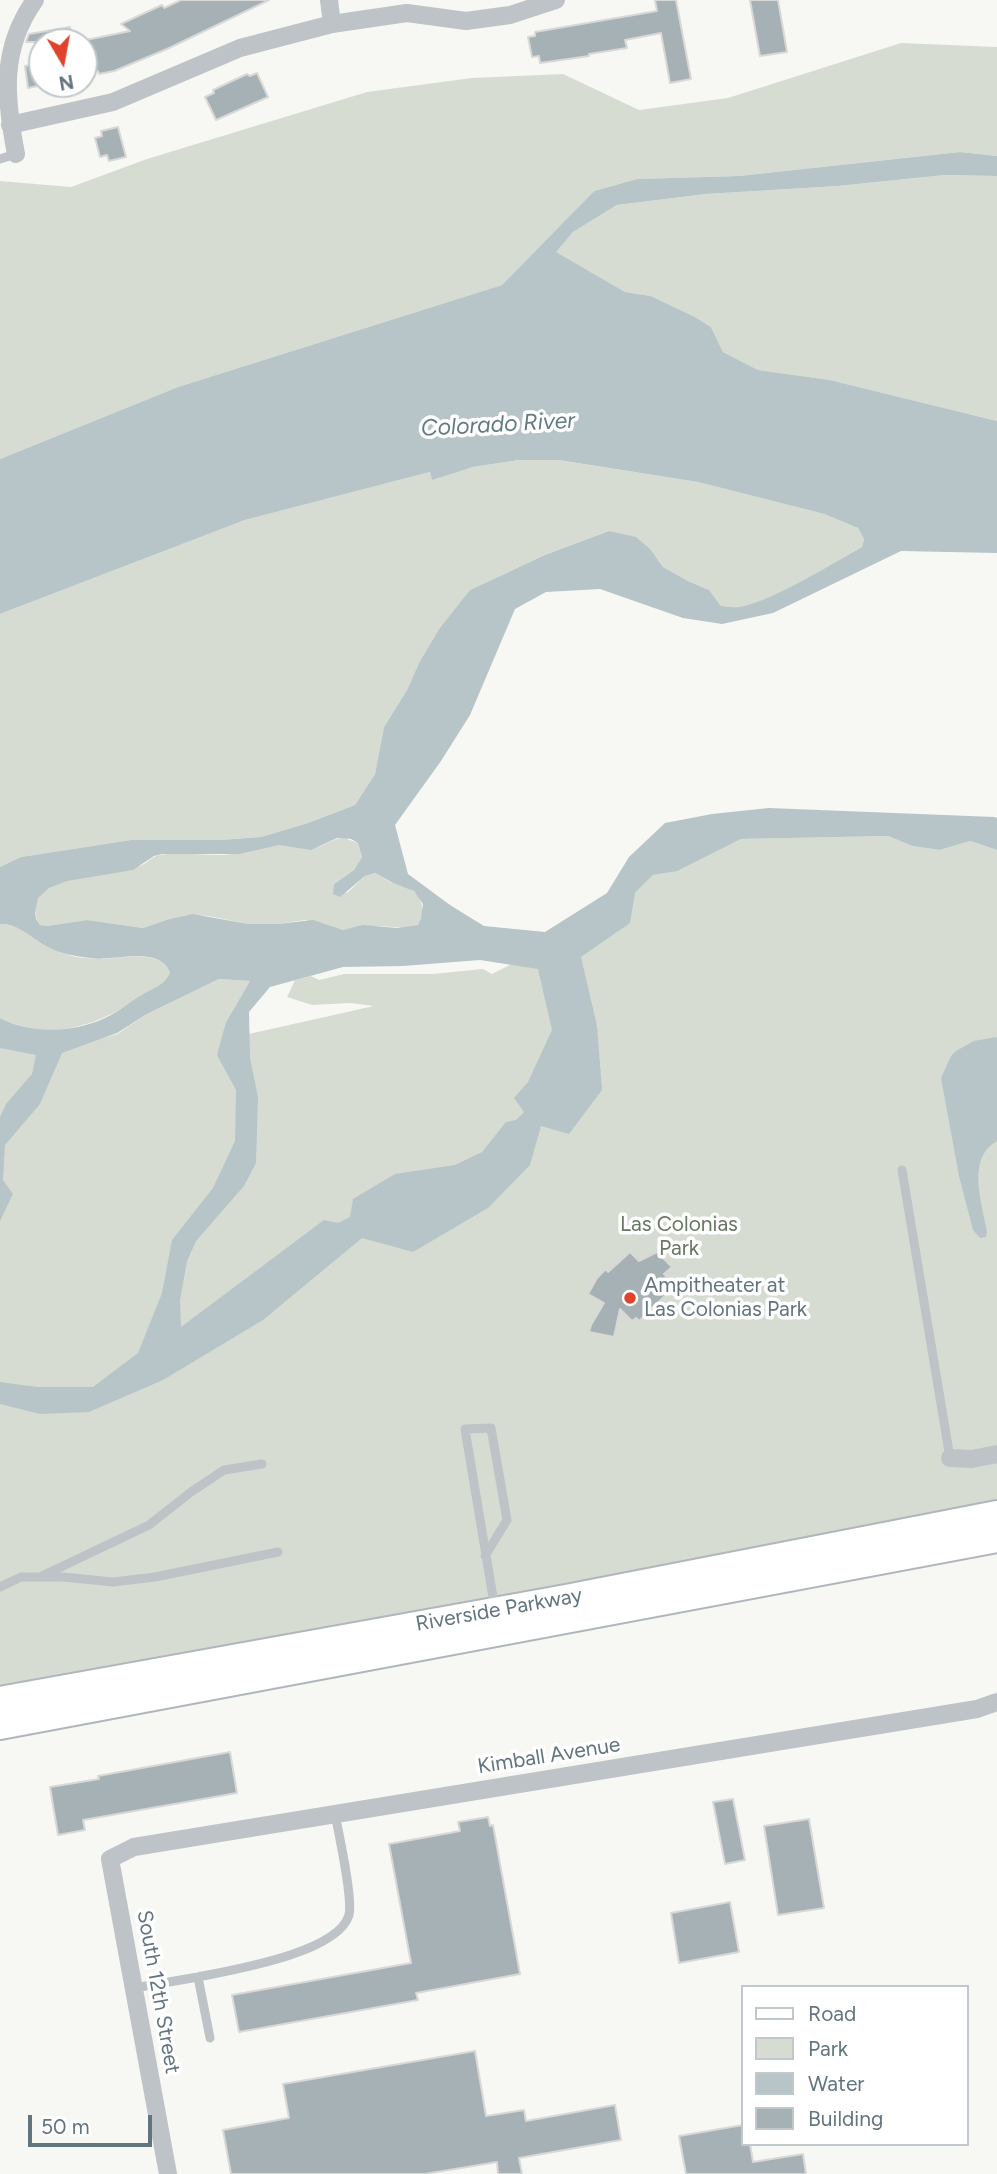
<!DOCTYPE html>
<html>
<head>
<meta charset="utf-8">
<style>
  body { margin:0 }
  #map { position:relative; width:997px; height:2174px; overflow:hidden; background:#f7f7f4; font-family:Figtree,sans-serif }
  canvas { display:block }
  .legend { position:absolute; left:741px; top:1985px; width:228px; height:161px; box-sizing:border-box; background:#fff; border:2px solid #c0c8cb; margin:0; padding:9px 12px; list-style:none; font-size:21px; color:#62757e }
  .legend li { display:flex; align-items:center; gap:14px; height:35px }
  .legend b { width:35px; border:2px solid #c0c8cb }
  .north { position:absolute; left:28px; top:28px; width:70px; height:70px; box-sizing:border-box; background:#fff; border:2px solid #c0c8cb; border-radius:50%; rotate:170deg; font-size:19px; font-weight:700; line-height:28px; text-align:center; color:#62757e }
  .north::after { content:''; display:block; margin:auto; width:24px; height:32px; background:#e0422b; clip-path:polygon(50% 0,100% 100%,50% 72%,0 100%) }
  .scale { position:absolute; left:28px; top:2115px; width:124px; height:32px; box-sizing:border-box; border:4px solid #62757e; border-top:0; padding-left:9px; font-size:21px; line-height:24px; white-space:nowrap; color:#62757e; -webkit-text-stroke:5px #fff; paint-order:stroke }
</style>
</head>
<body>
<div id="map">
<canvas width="997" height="2174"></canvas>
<ul class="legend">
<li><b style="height:9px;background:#fff"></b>Road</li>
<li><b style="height:19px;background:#d7dcd3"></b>Park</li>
<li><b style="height:19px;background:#b7c5c8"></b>Water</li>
<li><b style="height:19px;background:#a6b1b5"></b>Building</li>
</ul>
<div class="north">N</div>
<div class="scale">50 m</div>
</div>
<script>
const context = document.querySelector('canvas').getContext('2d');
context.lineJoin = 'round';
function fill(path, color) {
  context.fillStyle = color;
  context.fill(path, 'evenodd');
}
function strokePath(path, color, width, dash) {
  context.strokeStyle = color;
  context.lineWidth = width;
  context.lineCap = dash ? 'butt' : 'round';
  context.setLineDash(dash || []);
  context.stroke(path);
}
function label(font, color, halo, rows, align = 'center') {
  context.font = font + ' Figtree,sans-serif';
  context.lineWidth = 7;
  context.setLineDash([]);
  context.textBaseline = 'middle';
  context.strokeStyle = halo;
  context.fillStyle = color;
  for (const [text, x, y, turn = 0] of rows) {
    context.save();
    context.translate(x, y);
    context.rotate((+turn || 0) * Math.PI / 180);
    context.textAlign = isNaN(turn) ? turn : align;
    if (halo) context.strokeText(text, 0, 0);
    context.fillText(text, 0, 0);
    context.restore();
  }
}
fill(new Path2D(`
  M901 43 997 47V156L960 152 739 176 637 179 594 191 502 285 178 387 0 459V181L71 187 147 159 367 92 472 78 563 74 639 110 728 98Z
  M945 175 997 176V421L830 380 758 370 723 352 711 327 695 317 651 296 625 292 555 252 573 232 617 205 706 194 838 186Z
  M519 460H557L698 482 824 514 858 528 864 539 862 547C831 564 771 602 738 607 733 608 726 606 721 606L709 590 688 581 663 567 651 550 609 531 545 555 470 590 419 663 407 690 384 727 375 774 355 805 308 823 261 837 220 840H131L21 857 0 867V614L245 520 430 472 432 479 473 467Z
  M888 836 912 846 940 850 970 841 997 850V1501L0 1692V1046L96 1040 117 1034 147 1014 219 979 250 981 226 1022 222 1040 374 1006 350 1003 312 1005 287 997 295 980 311 976 319 980 344 974H433L483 969 492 974 595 922 635 893 653 875 677 870 741 839Z
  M344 838 358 843 362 857 354 870 334 884 347 893 365 876 375 873C380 876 385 879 390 882 395 884 401 885 406 887 423 893 426 911 418 925L406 928 379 926 343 930 305 920 277 924H249L208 916 186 915 143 928 87 920 47 926 40 925C36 920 36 916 35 910 34 872 117 876 142 865 149 862 152 856 160 855 180 851 199 855 219 855 240 855 257 848 277 845 290 844 302 850 314 848 325 846 332 838 344 838Z
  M0 924C25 924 40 946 63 953 72 957 85 958 95 959 118 960 158 947 171 972L168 979 162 984C110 1018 62 1047 0 1018Z`), '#d7dcd3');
fill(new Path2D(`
  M960 152 997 156V176L945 175 838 186 706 194 617 205 573 232 556 252 625 292 651 296 695 317 711 327 723 352 758 370 830 380 997 421V553L901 551 773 613 722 624 683 618 600 589 546 592 515 609 470 715 441 761 395 825 408 874 450 905 484 926 545 932 607 893 629 857 665 823 712 814 769 808 994 817 997 818V850L970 841 940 850 912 846 888 836 741 839 677 871 653 875 635 893 630 923 581 957 597 1026 602 1090 569 1134 541 1126 530 1165 488 1208 413 1252 362 1238 263 1320 163 1380 89 1412 40 1414 0 1404V1382L37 1387H93L138 1353 162 1293 172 1240 213 1188 235 1141 236 1090 217 1055 226 1022 250 981 219 979 147 1014 117 1033 62 1053 40 1104 5 1145 3 1180 13 1194 0 1221V1117L6 1104 32 1074 36 1055 0 1048V1018C31 1034 73 1033 105 1018 119 1012 129 1002 142 995 153 988 166 985 170 972 158 945 114 962 90 958 75 956 61 954 48 947 31 938 20 924 0 924V867L21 857 131 840H220L261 837 308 823 355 805 375 774 384 727 407 690 419 663 440 628 470 590 545 555 609 531 636 537 651 550 663 567 688 581 709 590 721 606C726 606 733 608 738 607 771 602 831 564 862 547L864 539 858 528 824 514 698 482 558 460H519L473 467 432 480 430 472 245 520 0 614V459L178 387 502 285 594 191 637 179 739 176ZM337 838 351 839 358 843 362 857 354 870 334 884 333 894 340 897 365 876 375 873 393 883 414 891 423 904 421 918 418 925 397 928 363 925 343 930 313 920 277 924H249L192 914 170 919 143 928 87 920 47 926 40 925 36 919 35 912 38 898 49 888 67 881 133 870 154 856 162 854H239L279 845 311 850ZM480 960 538 969 552 1030 528 1082 514 1098 524 1112 516 1120 506 1122 482 1152 455 1165 395 1174 353 1199 350 1217 338 1223 324 1220 181 1327 180 1300 187 1261 196 1241 244 1186 256 1163 258 1097 250 1058 249 1012 270 987 343 967 403 966Z
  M997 1037V1141C966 1158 982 1203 987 1231L986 1237 980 1238 973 1230 959 1176 941 1078 951 1056 956 1051 974 1041Z`), '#b7c5c8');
const building = new Path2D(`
  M181 0H269L167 49 114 71 99 74 98 71 88 73 84 42 81 41 130 31 121 24 162 5 164 8Z
  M655 0H676L691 79 670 83 661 33 625 40 627 48 589 54V56L540 63 539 56 532 57 528 37 535 36V32L657 11Z
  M750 0H778L787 52 760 56Z
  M70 27 73 42H26L29 34Z
  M42 63V85L28 88 25 66Z
  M257 73 268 97 216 120 205 97 214 93 213 90 247 74 250 76Z
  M118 127 126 157 109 161 107 155 100 157 95 138 102 136 101 131Z
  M630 1252 639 1261 657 1252 672 1267 664 1274 672 1283 669 1285 672 1289 639 1321 636 1318 632 1321 620 1309 614 1337 589 1332 591 1325 604 1303 588 1294 597 1278 606 1269 608 1272Z
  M230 1752 237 1793 83 1820 85 1830 58 1835 50 1787 99 1779 98 1776Z
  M733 1799 745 1860 725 1864 713 1802Z
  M488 1817 490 1826 493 1825 520 1974 416 1993 418 2000 239 2032 232 1995 411 1963 389 1844 460 1831 458 1822Z
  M809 1819 824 1908 778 1915 764 1826Z
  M730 1902 739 1952 679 1963 671 1913Z
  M475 2051 486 2116 524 2110 526 2121 615 2105 621 2140 519 2158 522 2174H498L497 2162 425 2174H231L223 2130 289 2118 283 2084Z
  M743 2125V2144H750L753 2162 803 2154 806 2174H686L679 2136Z`);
fill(building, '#a6b1b5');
strokePath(building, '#d8d8d6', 2);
const secondary = new Path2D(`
  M0 1700 566 1598 997 1514
  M0 1726 997 1539`);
strokePath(secondary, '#b0b7ba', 30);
strokePath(new Path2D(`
  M0 159 16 154
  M902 1170 950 1458
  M485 1556 507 1520 491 1428 465 1429 495 1609
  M42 1576 149 1525 191 1492 224 1470 262 1464
  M0 1587 21 1577H63L113 1582 155 1577 278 1552
  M198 1977C232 1970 338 1953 349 1915 353 1898 339 1835 335 1814
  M134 1988 198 1977 210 2038`), '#bdc3c6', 9);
strokePath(new Path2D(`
  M329 0 332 24
  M10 125 113 102 240 48 332 24 407 13 466 21 510 15 556 0
  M16 154C5 97 0 49 35 0
  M950 1458 972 1459 997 1454
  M168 2174 110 1859 134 1847 977 1709 997 1702`), '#bdc3c6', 18);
strokePath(secondary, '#fff', 26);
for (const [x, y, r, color] of [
  [630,1298,7,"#e0422b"]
]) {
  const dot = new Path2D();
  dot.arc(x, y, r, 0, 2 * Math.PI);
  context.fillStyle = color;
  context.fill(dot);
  strokePath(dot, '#fff', 2.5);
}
label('21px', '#677761', '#fff', [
  ["Las Colonias",679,1225],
  ["Park",679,1249]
]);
label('21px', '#62757e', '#fff', [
  ["Ampitheater at",644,1286],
  ["Las Colonias Park",644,1310]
], 'left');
label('21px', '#62757e', '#fff', [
  ["Riverside Parkway",499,1610,-10],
  ["Kimball Avenue",549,1756,-9],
  ["South 12th Street",158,1992,80]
]);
label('italic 23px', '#627b80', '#fff', [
  ["Colorado River",498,425,-3]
]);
</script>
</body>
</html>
